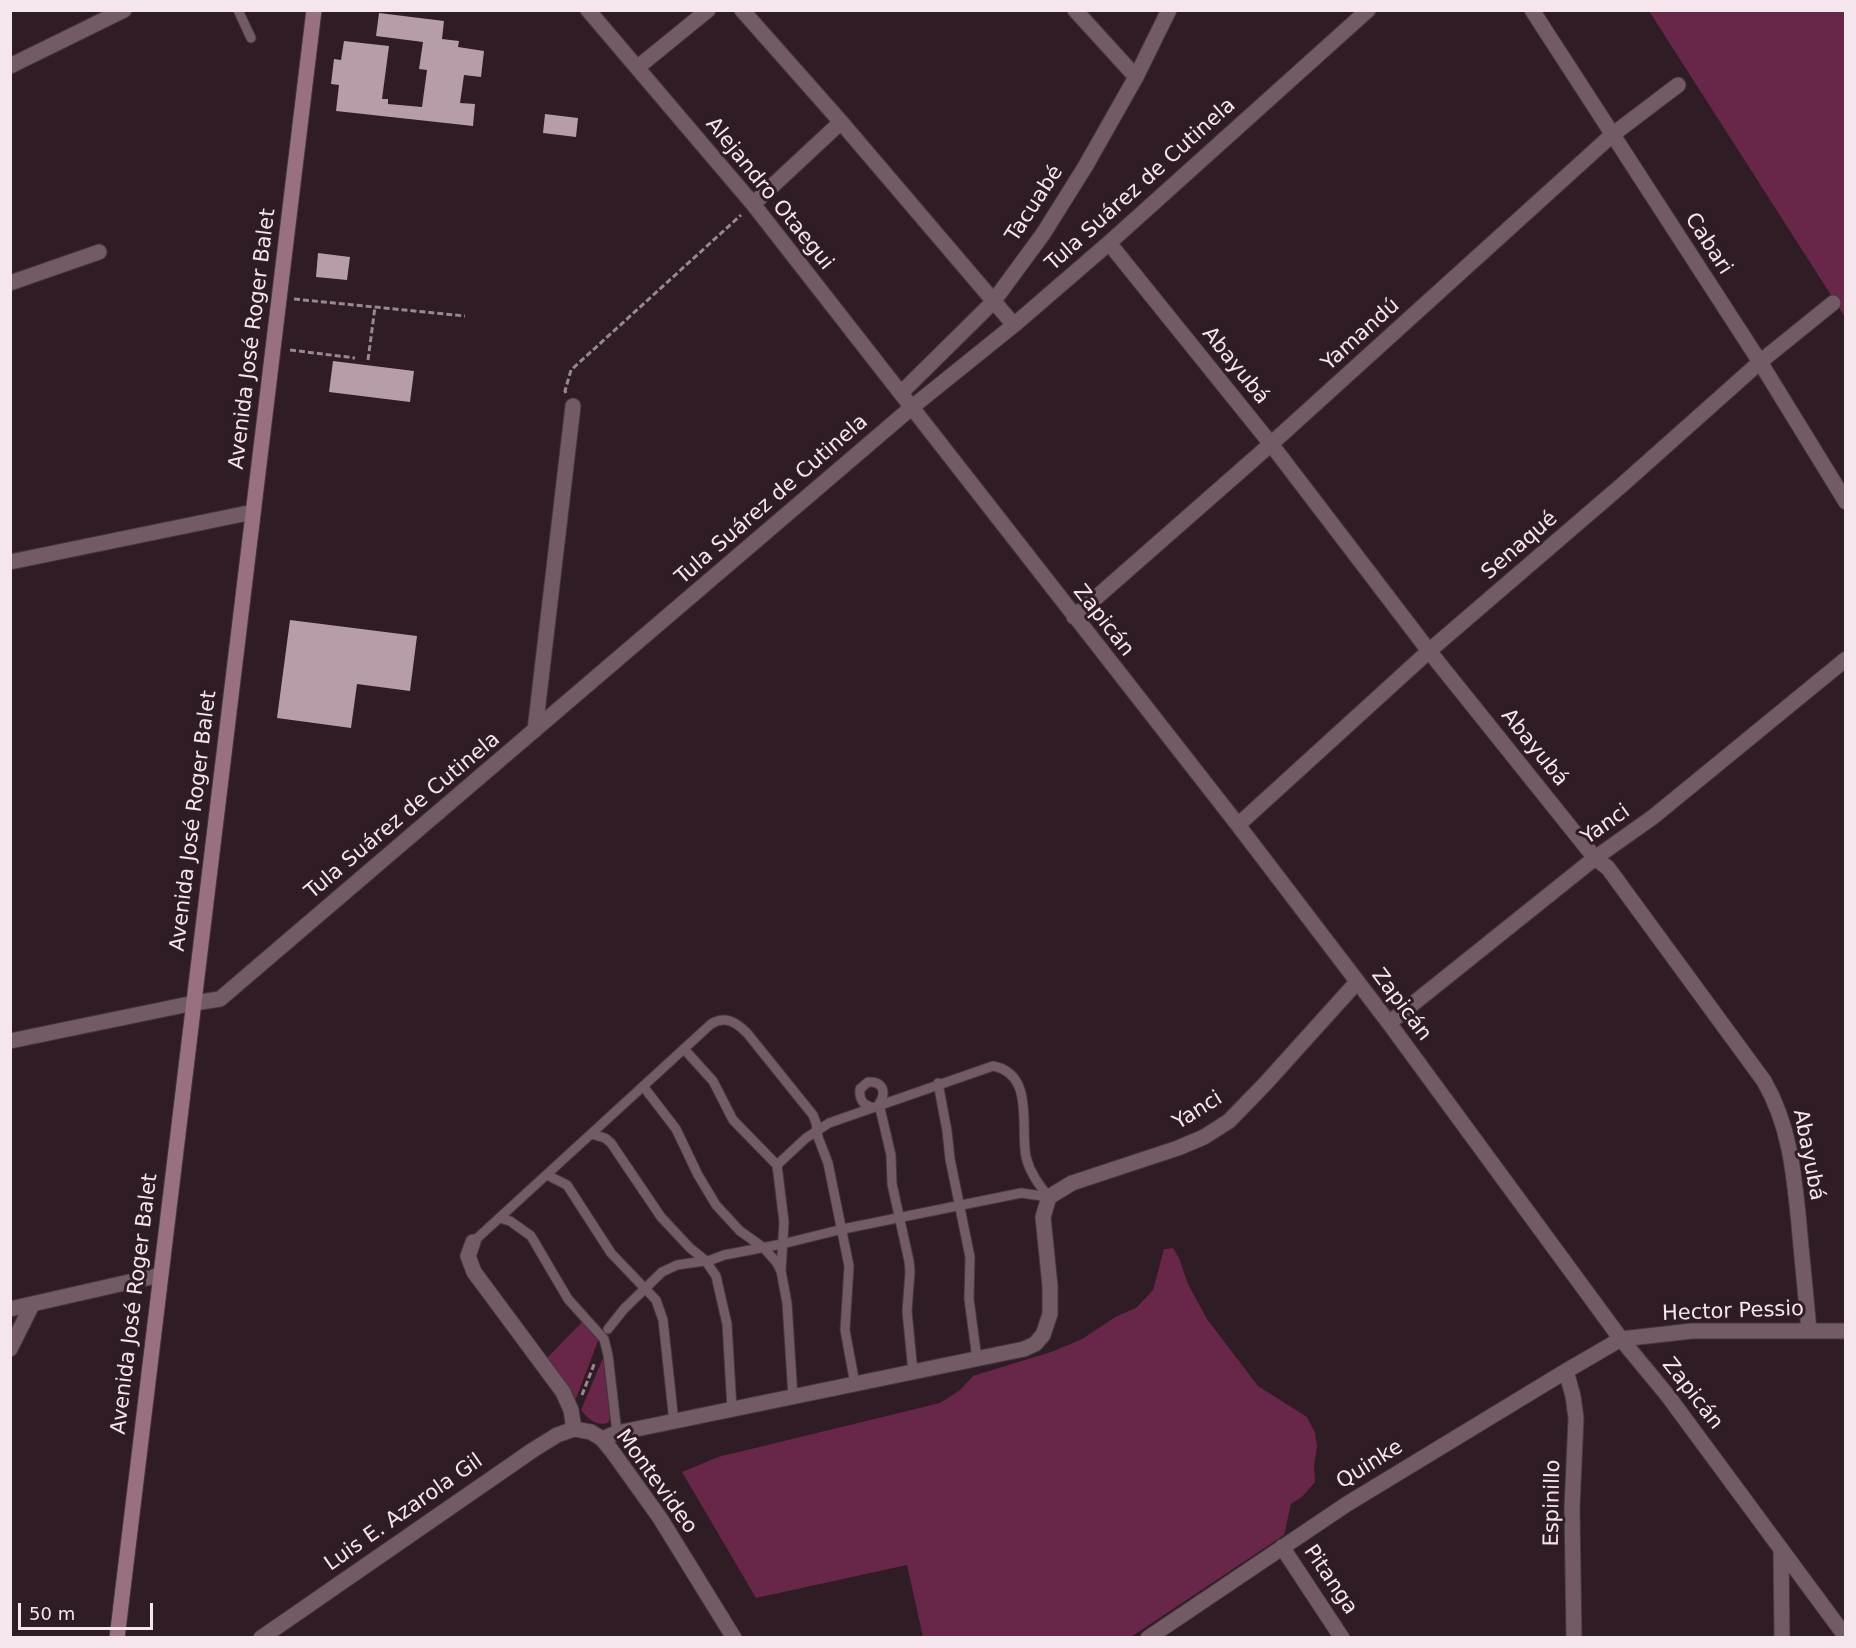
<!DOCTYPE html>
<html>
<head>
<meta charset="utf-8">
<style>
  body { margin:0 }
  #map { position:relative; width:1856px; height:1648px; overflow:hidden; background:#2f1c24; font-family:"DejaVu Sans",sans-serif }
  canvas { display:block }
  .frame { position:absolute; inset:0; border:12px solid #f4e6ec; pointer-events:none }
  .scale { position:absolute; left:18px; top:1603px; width:135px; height:27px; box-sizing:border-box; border:3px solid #f4e6ec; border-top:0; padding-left:8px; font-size:18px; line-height:21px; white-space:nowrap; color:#f4e6ec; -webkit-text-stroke:4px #2f1c24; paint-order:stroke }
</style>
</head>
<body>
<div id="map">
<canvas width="1856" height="1648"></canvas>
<div class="frame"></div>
<div class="scale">50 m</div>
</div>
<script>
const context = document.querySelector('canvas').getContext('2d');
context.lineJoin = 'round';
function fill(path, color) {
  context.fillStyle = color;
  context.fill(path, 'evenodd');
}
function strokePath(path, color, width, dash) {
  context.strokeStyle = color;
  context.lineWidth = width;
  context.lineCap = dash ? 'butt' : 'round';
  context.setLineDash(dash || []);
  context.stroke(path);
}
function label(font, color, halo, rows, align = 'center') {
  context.font = font + ' "DejaVu Sans",sans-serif';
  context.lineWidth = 6;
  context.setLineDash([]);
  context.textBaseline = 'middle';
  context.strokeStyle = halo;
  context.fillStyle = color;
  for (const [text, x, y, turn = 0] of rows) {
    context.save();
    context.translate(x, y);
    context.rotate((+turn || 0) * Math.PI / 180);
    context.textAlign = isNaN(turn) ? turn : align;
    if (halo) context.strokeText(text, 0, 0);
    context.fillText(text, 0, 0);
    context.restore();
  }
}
fill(new Path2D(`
  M1649 11H1845V317Z
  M1173 1248 1179 1258 1188 1284 1207 1319 1258 1386 1307 1417 1315 1433 1317 1447 1314 1466 1315 1482 1302 1497 1291 1504 1284 1535 1131 1637H923L907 1565 756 1598 682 1472 718 1457 940 1403 960 1390 973 1376 1054 1351 1082 1339 1117 1316 1136 1308 1153 1290 1164 1249Z
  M583 1321 598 1341 575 1401 546 1359Z
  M603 1358 610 1418 609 1422C598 1428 587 1418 581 1410Z`), '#682648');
fill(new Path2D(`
  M379 13 444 21 442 39 459 41 458 47 484 51 481 77 464 75 460 103 475 104 473 126 336 111 339 85 331 84 334 59 341 60 344 41 389 46 382 99H388V104L422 107 427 70 419 69 423 42 376 36Z
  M545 114 578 118 576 137 543 133Z
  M318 253 350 257 347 280 316 277Z
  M333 361 414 371 410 402 329 392Z
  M290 620 417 636 410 691 357 684 351 728 277 718Z`), '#b69da8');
const lane = new Path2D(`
  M238 10 251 38
  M684 1049 713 1081 733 1120 777 1165
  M938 1083 947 1131 950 1159 970 1257 969 1299 977 1359
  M643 1086 676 1129 698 1175 716 1205 740 1231 764 1248 777 1263 781 1271 787 1303 793 1397
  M871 1107C862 1104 859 1099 860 1089L868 1082C883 1081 887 1092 879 1104L891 1155 892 1184 909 1261 910 1272 907 1311 913 1372
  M591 1134 605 1138 611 1143 661 1217 690 1248 705 1260 716 1276 727 1324 732 1409
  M547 1175 567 1185 611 1253 656 1300 663 1320 674 1422
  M499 1218 510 1221 531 1236 568 1299 604 1339 608 1355 617 1433
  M473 1242 711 1024C725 1015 736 1022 747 1033L813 1115 816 1123 818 1137 828 1163 849 1266 845 1330 855 1384
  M781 1271 784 1222 777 1165 806 1138 829 1123 993 1066C1035 1074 1020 1127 1026 1157 1030 1173 1039 1185 1049 1197
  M608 1329 624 1309 662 1272 677 1265 711 1260 724 1255 782 1244 843 1229 1021 1193 1049 1197`);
const street = new Path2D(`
  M588 10 753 204 1238 825 1389 1023 1621 1339 1668 1396 1846 1637
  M742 10 841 122 1014 325
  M1075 10 1136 77
  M1532 10 1760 362 1846 502
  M10 66 124 10
  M638 67 708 10
  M753 204 841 122
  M1109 243 1271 444 1429 651 1595 858 1608 868 1764 1081C1790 1126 1794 1174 1799 1224 1802 1260 1806 1295 1809 1331
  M10 283 99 252
  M901 393 993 302 1043 234 1085 167 1136 77 1169 10
  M10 562 253 512
  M1074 617 1271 444 1612 135 1678 85
  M535 730 573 406
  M1238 825 1429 651 1622 485 1760 362 1833 303
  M1389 1023 1595 858 1653 817 1846 659
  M10 1041 194 1003 220 999 911 408 1014 325 1109 243 1368 10
  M473 1242 468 1256 474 1272 563 1392 571 1410 574 1429 591 1432 602 1439 612 1451 660 1518 734 1638
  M10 1309 160 1275
  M10 1349 32 1305
  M1566 1371 1573 1396 1576 1418 1572 1508 1574 1638
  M602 1439 617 1433 1024 1349 1035 1344 1043 1335 1050 1314V1286L1043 1217 1049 1197 1072 1183 1178 1148 1204 1137 1229 1121 1265 1084 1357 982
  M1282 1547 1342 1638
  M1781 1549 1782 1638
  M261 1638 533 1450 557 1435 574 1429
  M1148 1638 1347 1504 1566 1371 1621 1339 1692 1331H1846`);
const secondary = new Path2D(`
  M117 1638 314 10`);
strokePath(lane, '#47373f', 11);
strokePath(street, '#47373f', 17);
strokePath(secondary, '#47373f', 17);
strokePath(new Path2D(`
  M294 299 465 316
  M290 350 355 358
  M368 360 375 307
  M566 393 565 391 571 370 741 215
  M582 1395 595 1362`), '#99888f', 3, [6, 3]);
strokePath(lane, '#725b65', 9);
strokePath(street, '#725b65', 15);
strokePath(secondary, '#987082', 15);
label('21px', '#f4e6ec', '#2f1c24', [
  ["Tula Suárez de Cutinela",1141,185,-42],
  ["Alejandro Otaegui",769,194,51],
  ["Tacuabé",1035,204,-57],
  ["Cabari",1708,244,57],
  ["Yamandú",1361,335,-42],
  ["Avenida José Roger Balet",253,339,-83],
  ["Abayubá",1235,366,51],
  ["Tula Suárez de Cutinela",772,500,-41],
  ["Senaqué",1520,546,-41],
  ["Zapicán",1103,621,52],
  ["Abayubá",1534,748,51],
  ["Tula Suárez de Cutinela",403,816,-40],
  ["Avenida José Roger Balet",194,821,-83],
  ["Yanci",1606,825,-35],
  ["Zapicán",1401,1005,53],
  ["Yanci",1198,1111,-32],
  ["Abayubá",1808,1155,79],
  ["Avenida José Roger Balet",135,1304,-83],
  ["Hector Pessio",1733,1312,-2],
  ["Zapicán",1692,1394,52],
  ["Quinke",1370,1465,-32],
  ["Montevideo",656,1482,54],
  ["Espinillo",1553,1503,-89],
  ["Luis E. Azarola Gil",404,1513,-35],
  ["Pitanga",1330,1580,56]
]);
</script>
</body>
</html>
